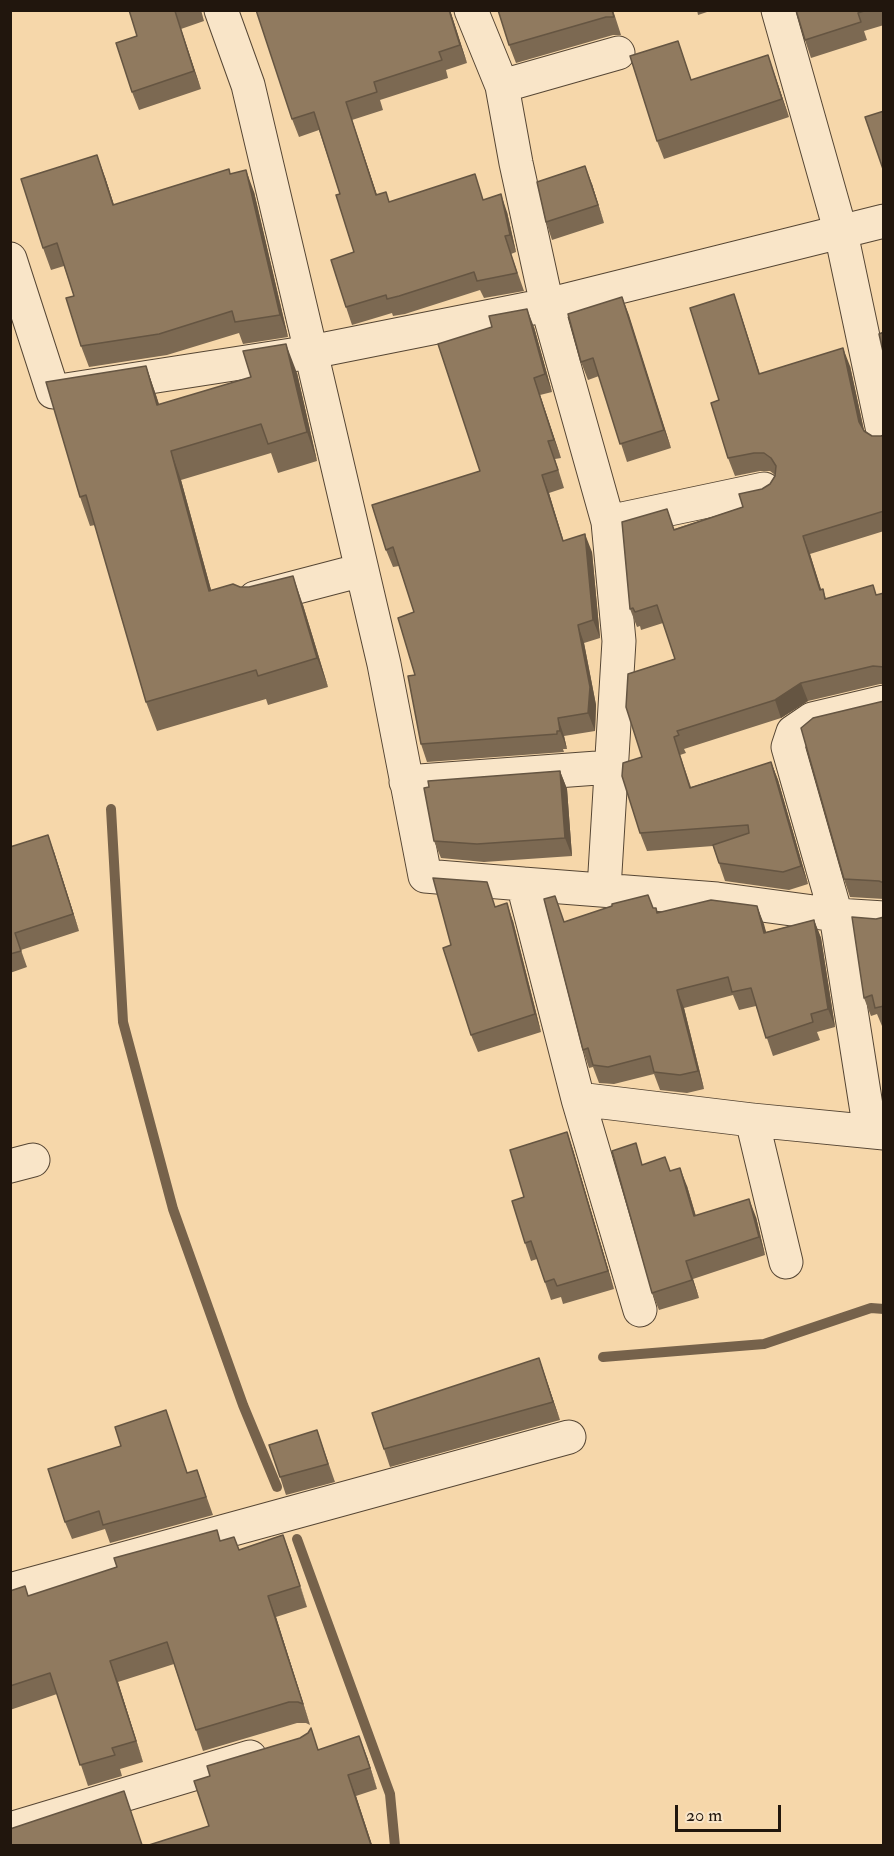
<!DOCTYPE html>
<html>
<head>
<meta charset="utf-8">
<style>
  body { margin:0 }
  #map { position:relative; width:894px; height:1856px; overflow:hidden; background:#f6d7aa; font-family:"IM FELL Double Pica",serif }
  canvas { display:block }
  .frame { position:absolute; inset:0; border:12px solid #21160d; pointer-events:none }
  .scale { position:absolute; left:675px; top:1805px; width:106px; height:27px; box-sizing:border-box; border:3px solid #21160d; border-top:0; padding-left:8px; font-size:18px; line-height:21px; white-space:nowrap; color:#21160d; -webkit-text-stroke:4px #f9e5c8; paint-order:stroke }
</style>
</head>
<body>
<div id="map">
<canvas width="894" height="1856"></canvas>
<div class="frame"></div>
<div class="scale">20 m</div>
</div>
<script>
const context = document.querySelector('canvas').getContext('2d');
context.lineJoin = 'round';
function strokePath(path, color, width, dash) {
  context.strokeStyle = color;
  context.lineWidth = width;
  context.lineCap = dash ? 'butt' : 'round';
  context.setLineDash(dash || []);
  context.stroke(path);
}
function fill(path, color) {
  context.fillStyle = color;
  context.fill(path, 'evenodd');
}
strokePath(new Path2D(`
  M111 809 123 1022 173 1209 243 1405 277 1487
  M603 1357 764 1344 871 1308 884 1309
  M297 1539 390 1794 395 1846`), '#76624b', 10);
const minor = new Path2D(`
  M221 10 248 85 311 352 547 305 884 221
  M471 10 502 86 516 163 547 305 608 522 619 641 604 889
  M778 10 841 233 884 436
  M502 86 618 53
  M10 259 53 392 311 352 384 664 425 876 523 884
  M608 522 764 489
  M255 598 362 570
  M406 782 611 767
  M578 1099 752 1120 884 1133
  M752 1120 786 1262
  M870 1131 836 915 788 747 793 732 812 719 884 702
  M10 1166 33 1160
  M640 1310 578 1099 523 884 717 899 836 915 884 918
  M10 1590 569 1437
  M10 1829 250 1757`);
strokePath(minor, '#564634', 35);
strokePath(minor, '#f9e5c8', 33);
fill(new Path2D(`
  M129 10H201L204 21 181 29 201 89 139 110 132 92 137 36Z
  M450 10 467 63 446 70 448 78 380 100 383 110 352 120 377 195 389 202 484 199 507 212 516 252 511 254 524 291 484 298 480 290 405 314 393 316 392 313 352 325 346 307 354 252 340 194 319 130 299 137 292 119Z
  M613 10 621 35H613L516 63 509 45Z
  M697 10H713L698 15Z
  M796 10H884V25L864 31 867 40 811 58 805 40Z
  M684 59 691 80 774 73 789 117 664 159 657 141Z
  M230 174 254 192 288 337 243 344 239 333 167 355 89 367 81 346 74 296 64 266 51 270 43 248 105 177 114 205Z
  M592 184 604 223 552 240 546 222Z
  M622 297 671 448 627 462 599 376 588 380 581 362Z
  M740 312 760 374 850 366 864 430 872 436H881L884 435V531L810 554 821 590 823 589 826 599 877 595 884 593V684H880L808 701 781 718 684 749 686 753 680 755 691 787 771 762 778 780 808 884 789 890 725 881 713 846 647 851 640 833 642 757 675 659 663 623 641 630 640 626 637 627 630 609 674 529 743 507 762 489 770 484 775 476V475L770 471H760L735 476 728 458 719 400Z
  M534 327 552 392 540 395 561 458 555 459 564 488 549 493 563 541 592 552 600 638 584 643 596 705 595 731 564 736 567 749H563L564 752 427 762 421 744 415 675 414 612 399 566 393 567 386 550 480 471Z
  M146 366 159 404 297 373 317 461 278 473 271 453 181 480 211 590 240 587 303 605 328 687 268 705 266 699 157 731 146 702 95 525 90 526 80 497Z
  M884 701V899L850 897 844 879 882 702Z
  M560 771 567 789 572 856 484 862 441 858 434 841Z
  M10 847 54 852 79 931 21 950 27 967 10 973Z
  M757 906 766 932 814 920 821 938 835 1027 817 1032 820 1040 773 1056 756 1006 739 1010 733 995 684 1008 704 1089 687 1093 660 1090 654 1074 614 1084 599 1083 593 1067 589 1068 583 1050 564 922 656 908 658 913Z
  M496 907 513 921 541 1032 478 1052 471 1035 451 945Z
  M884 917V1026H882L877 1014 871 1016 864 998 876 919Z
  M567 1132 573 1150 614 1289 563 1304 561 1297 551 1300 537 1259 531 1261 525 1243 524 1197Z
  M643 1164 670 1171 687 1186 696 1216 756 1217 765 1255 693 1279 699 1298 659 1310 652 1293Z
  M539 1358 560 1420 390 1467 384 1449Z
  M166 1410 187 1473 197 1470 213 1515 110 1543 105 1529 72 1539 65 1522 121 1446Z
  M317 1430 335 1482 286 1495 280 1477Z
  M283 1535 307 1607 276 1617 310 1725 306 1723H297L203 1751 174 1664 118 1682 143 1762 120 1769 122 1776 88 1786 57 1694 10 1710V1591L28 1596 234 1537 239 1550Z
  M318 1750 367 1757 377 1789 356 1796 372 1845H149L209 1826Z`), '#7c6952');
fill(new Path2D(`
  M449 10H450L467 63 460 45Z
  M175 11 201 89 194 71Z
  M768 55 774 73 789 117 782 99Z
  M346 102 383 213 376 195Z
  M97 155 105 177 121 227 113 205Z
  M585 166 592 184 604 223Z
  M246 170 254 192 288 337 280 315Z
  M501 194 507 212 516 252 510 235Z
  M734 294 740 312 765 392 759 374Z
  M622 297 629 315 671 448 664 430Z
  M527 309 534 327 552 392 545 374Z
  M286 344 297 373 317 461 307 432Z
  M843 348 850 366 866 440 859 422Z
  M146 366 156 395 168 434 157 405Z
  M534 378 540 395 561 458 554 440Z
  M171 451 181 480 219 619 209 591Z
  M542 475 549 493 569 559 563 541Z
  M585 534 592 552 600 638 593 620Z
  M803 536 810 554 827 608 820 590Z
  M293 576 303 605 328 687 317 658Z
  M578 625 584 643 596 705 595 731 588 713Z
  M801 683 808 701 781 718 775 700Z
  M558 718 564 736 567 749 560 731Z
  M771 762 778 780 808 884 801 866Z
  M560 771 567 789 572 856 565 838Z
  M48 835 54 852 79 931 73 914Z
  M507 903 513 921 541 1032 535 1014Z
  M757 906 764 924 771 951 764 933Z
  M814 920 821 938 835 1027 828 1009Z
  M677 990 684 1008 704 1089 698 1071Z
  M567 1132 573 1150 614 1289 608 1271Z
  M680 1168 687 1186 701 1234 694 1216Z
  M749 1199 756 1217 765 1255 759 1237Z
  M686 1261 693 1279 699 1298 692 1280Z
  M539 1358 545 1376 560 1420 553 1402Z
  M283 1535 291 1556 307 1607Z
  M268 1596 276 1617 310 1725 303 1704Z
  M110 1661 118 1682 143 1762 136 1741Z
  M359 1736 367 1757 377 1789 370 1768Z
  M348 1775 356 1796 372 1845H371Z`), '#655542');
const building = new Path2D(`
  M129 10H176L175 11 194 71 132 92 116 43 137 36Z
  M256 10H449L460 45 439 52 442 60 374 82 377 92 346 102 376 195 386 192 389 202 475 174 483 200 501 194 510 235 505 236 517 273 477 281 474 272 399 296 387 299 386 295 346 307 331 260 354 252 336 195 340 194 314 112 292 119Z
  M498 10H612L614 17H606L509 45Z
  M796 10H867L858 13 861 22 805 40Z
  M678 41 691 80 768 55 782 99 657 141 630 56Z
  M884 111V172L865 117Z
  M97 155 113 205 229 169 230 174 246 170 280 315 235 322 232 311 159 334 81 346 66 298 74 296 57 243 43 248 21 179Z
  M585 166 598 205 546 222 537 182Z
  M734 294 759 374 843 348 859 422 864 431 872 436H881L884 435V511L803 536 820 590 823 589 825 599 873 585 876 595 884 593V667L873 666 801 683 775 700 677 731 679 735 674 737 690 788 771 762 801 866 783 872 719 863 713 845 749 833 748 825 640 833 622 776 623 763 642 757 626 707 628 674 675 659 657 605 635 612 633 608 630 609 622 522 667 509 674 530 743 507 739 494 762 489 770 484 775 476 776 466 771 458 764 453H754L728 458 711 403 719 400 690 308Z
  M622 297 664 430 620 444 593 358 581 362 568 314Z
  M527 309 545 374 534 378 554 440 548 441 558 470 542 475 563 541 585 534 593 620 578 625 590 687 588 713 558 718 560 731H557V734L421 744 408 676 415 675 398 618 414 612 393 547 386 550 372 505 480 471 438 344 492 327 489 316Z
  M884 332V356L879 334Z
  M286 344 307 432 268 444 261 424 171 451 209 591 233 584 240 587H249L293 576 317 658 258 676 256 670 146 702 86 495 80 497 46 382 146 366 157 405 251 377 243 351Z
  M884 701V883L879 881 844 879 801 728 813 718Z
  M560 771 565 838 477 844 434 841 424 788 429 787 428 781Z
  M48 835 73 914 15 933 21 951 10 954V847Z
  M433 878 487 882 495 907 507 903 535 1014 471 1035 443 948 451 945Z
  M648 895 653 908H656L657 913 711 900 757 906 764 933 814 920 828 1009 811 1014 813 1022 766 1038 751 988 732 992 728 977 677 990 698 1071 680 1075 654 1072 650 1056 608 1067 593 1065 588 1048 583 1050 544 899 555 896 564 922 612 906V904Z
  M852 917 876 919 884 917V1006L875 1008 872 995 864 998Z
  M567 1132 608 1271 557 1286 554 1279 545 1282 531 1241 525 1243 512 1201 524 1197 510 1150Z
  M636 1143 642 1165 665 1157 670 1171 680 1168 694 1216 749 1199 759 1237 686 1261 692 1280 652 1293 612 1151Z
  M539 1358 553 1402 384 1449 372 1413Z
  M166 1410 187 1473 197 1470 206 1497 103 1525 99 1511 65 1522 48 1469 121 1446 115 1427Z
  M317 1430 328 1464 280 1477 269 1445Z
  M217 1530 220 1541 234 1537 239 1550 283 1535 300 1586 268 1596 303 1704 298 1702H289L196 1730 167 1642 110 1661 136 1741 112 1748 115 1755 80 1765 50 1673 10 1686V1591L25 1586 28 1596 117 1567 114 1558Z
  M311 1728 318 1750 359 1736 370 1768 348 1775 371 1845H149L209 1826 194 1781 210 1776 207 1766 300 1738 308 1733Z
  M124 1791 142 1845H10V1829Z`);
fill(building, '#907a5f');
strokePath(building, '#655542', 1.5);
</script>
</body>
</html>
